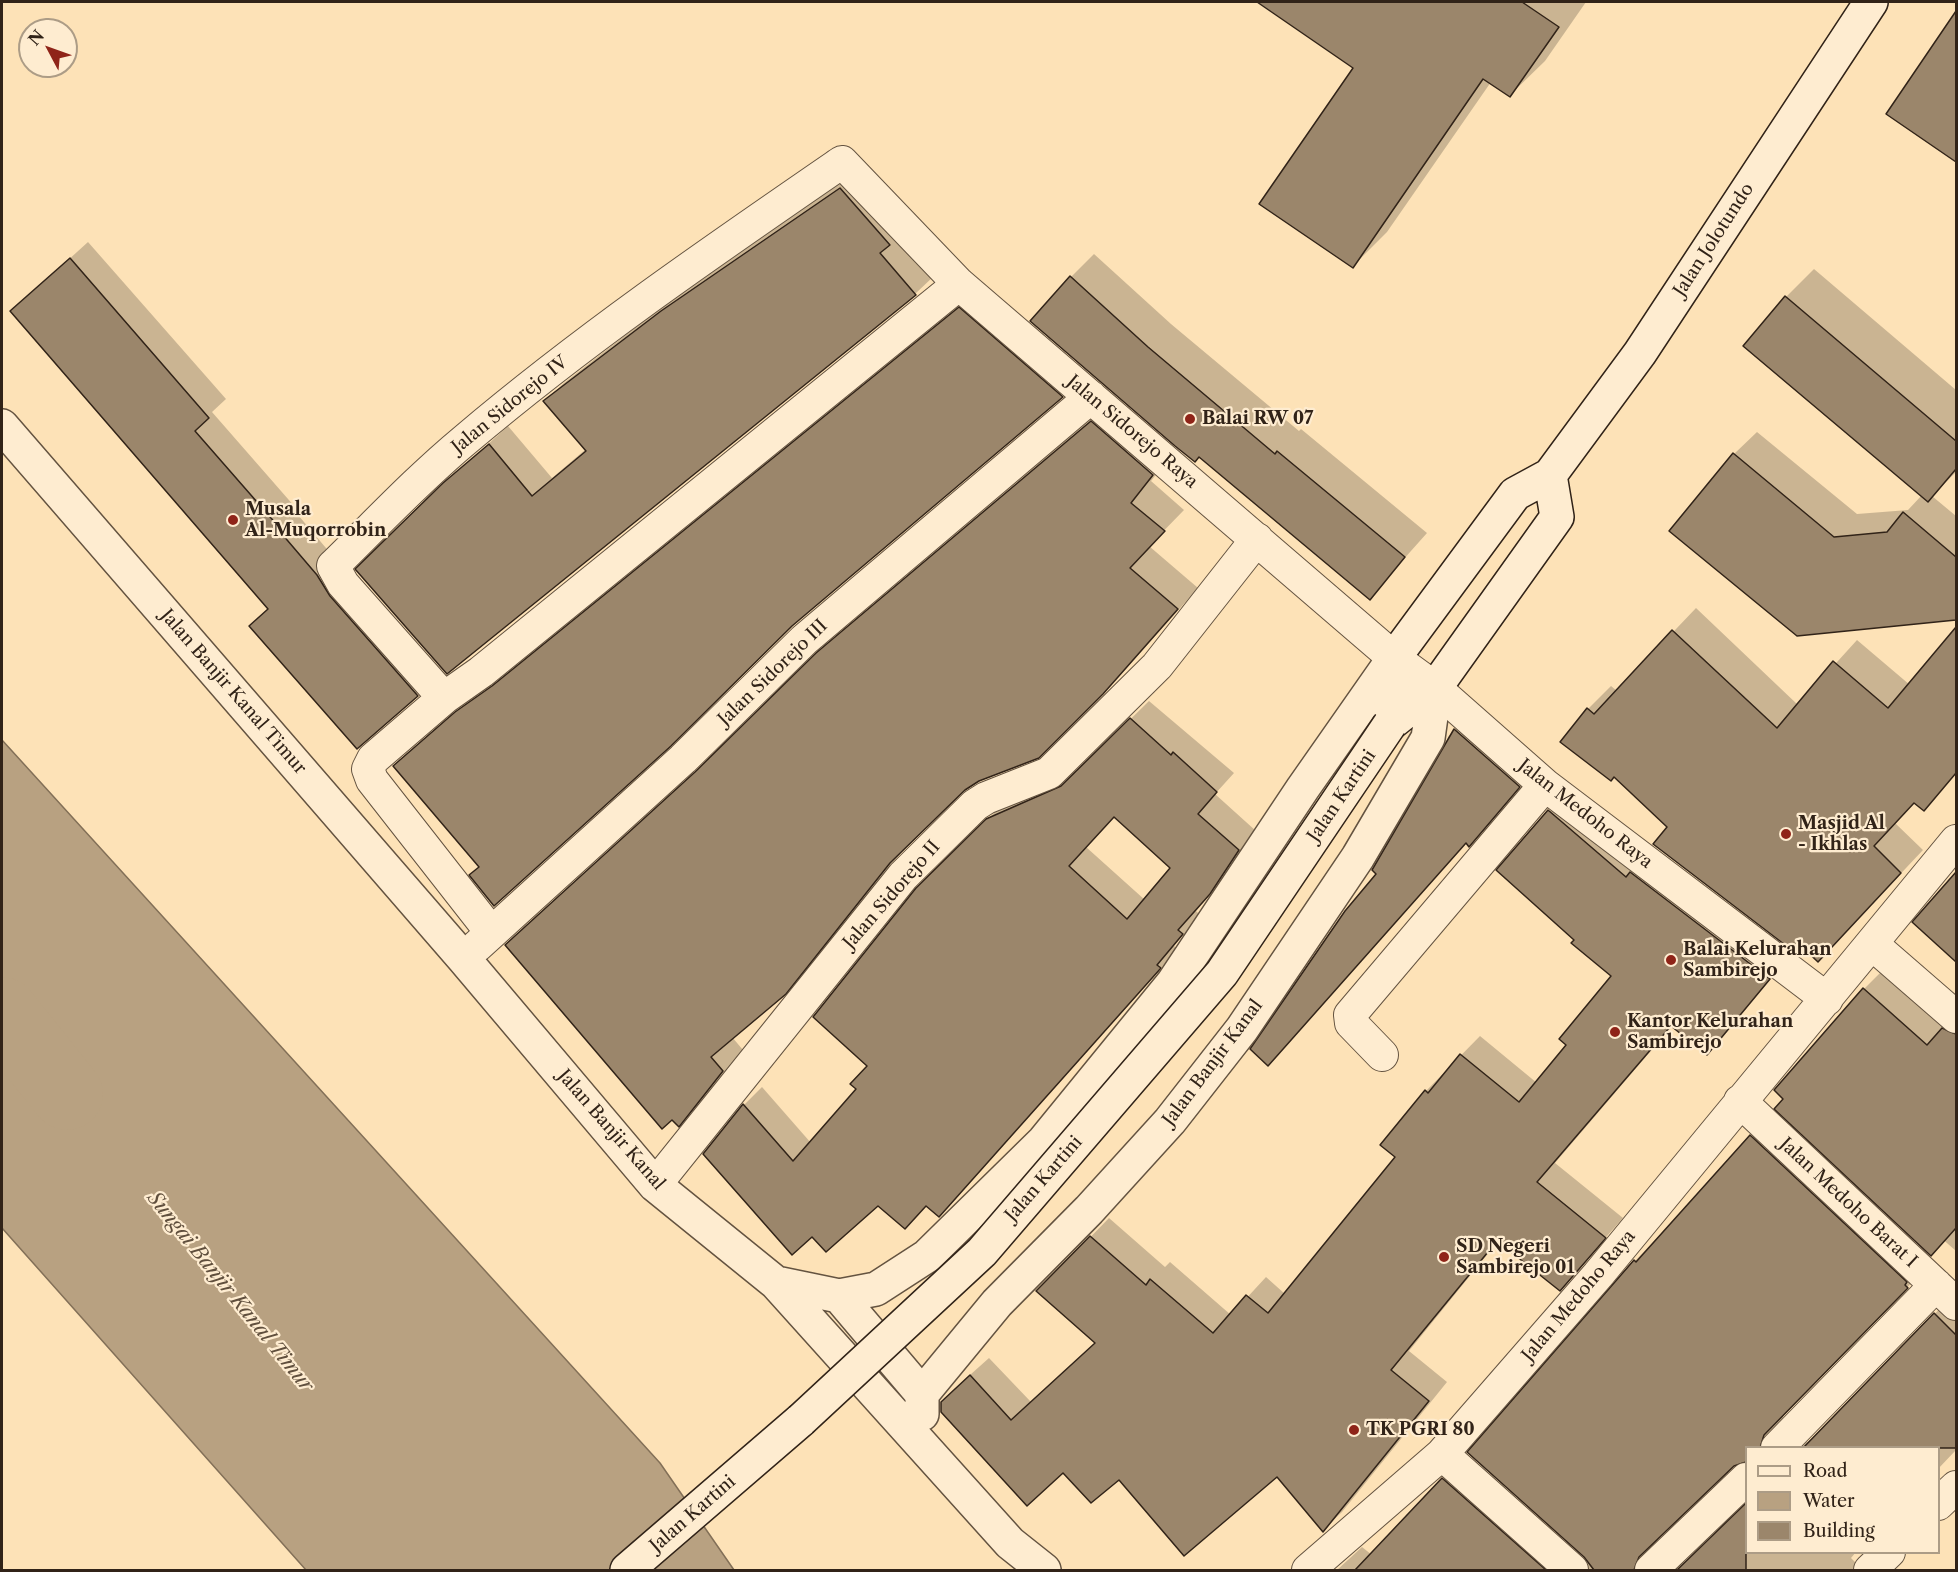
<!DOCTYPE html>
<html>
<head>
<meta charset="utf-8">
<style>
  body { margin:0 }
  #map { position:relative; width:1958px; height:1572px; overflow:hidden; background:#fde2b7; font-family:"Libre Caslon Text",serif }
  canvas { display:block }
  .frame { position:absolute; inset:0; border:3px solid #312318; pointer-events:none }
  .legend { position:absolute; left:1745px; top:1446px; width:195px; height:108px; box-sizing:border-box; background:#feecd0; border:2px solid #ac9c86; margin:0; padding:8px 10px; list-style:none; font-size:18px; color:#312318 }
  .legend li { display:flex; align-items:center; gap:12px; height:30px }
  .legend b { width:30px; border:2px solid #ac9c86 }
  .north { position:absolute; left:18px; top:18px; width:60px; height:60px; box-sizing:border-box; background:#feecd0; border:2px solid #ac9c86; border-radius:50%; rotate:311deg; font-size:16px; font-weight:700; line-height:24px; text-align:center; color:#312318 }
  .north::after { content:''; display:block; margin:auto; width:21px; height:27px; background:#8f2418; clip-path:polygon(50% 0,100% 100%,50% 72%,0 100%) }
</style>
</head>
<body>
<div id="map">
<canvas width="1958" height="1572"></canvas>
<div class="frame"></div>
<ul class="legend">
<li><b style="height:8px;background:#feecd0"></b>Road</li>
<li><b style="height:16px;background:#b8a181"></b>Water</li>
<li><b style="height:16px;background:#9b866b"></b>Building</li>
</ul>
<div class="north">N</div>
</div>
<script>
const context = document.querySelector('canvas').getContext('2d');
context.lineJoin = 'round';
function fill(path, color) {
  context.fillStyle = color;
  context.fill(path, 'evenodd');
}
function strokePath(path, color, width, dash) {
  context.strokeStyle = color;
  context.lineWidth = width;
  context.lineCap = dash ? 'butt' : 'round';
  context.setLineDash(dash || []);
  context.stroke(path);
}
function label(font, color, halo, rows, align = 'center') {
  context.font = font + ' "Libre Caslon Text",serif';
  context.lineWidth = 4.5;
  context.setLineDash([]);
  context.textBaseline = 'middle';
  context.strokeStyle = halo;
  context.fillStyle = color;
  for (const [text, x, y, turn = 0] of rows) {
    context.save();
    context.translate(x, y);
    context.rotate((+turn || 0) * Math.PI / 180);
    context.textAlign = isNaN(turn) ? turn : align;
    if (halo) context.strokeText(text, 0, 0);
    context.fillText(text, 0, 0);
    context.restore();
  }
}
const water = new Path2D(`
  M2 740 660 1463 734 1570H306L2 1228V1046L8 1051 2 993Z`);
fill(water, '#b8a181');
strokePath(water, '#826f57', 1.5);
fill(new Path2D(`
  M1259 2H1586L1545 61 1510 95 1491 82 1387 232 1353 266 1355 68Z
  M1956 14V145L1947 154 1888 114Z
  M859 170 934 276 915 294 447 672 431 496 508 426 552 478 586 449 545 401 564 383 681 292Z
  M88 242 226 399 212 412 295 507 293 509 435 677 357 747 251 626 269 607 12 311Z
  M1094 254 1171 324 1299 431 1301 429 1427 533 1370 597 1071 277Z
  M1814 269 1956 390V472L1932 496 1956 516V619L1797 634 1734 454 1757 432 1857 514 1908 510 1922 495 1786 297Z
  M978 290 1081 377 791 625 480 866 395 766 476 694 513 667Z
  M1112 401 1173 453 1151 481 1184 510 1149 546 1198 588 1124 671 1038 756 978 780 964 789 909 843 806 971 732 1037 743 1050 699 1104 679 1125 507 945 718 752 839 633Z
  M1696 608 1798 705 1857 640 1910 685 1956 629V774L1924 809 1915 801 1895 823 1923 850 1841 937 1669 827 1588 709 1611 686 1617 691Z
  M1149 701 1234 773 1215 794 1256 831 1228 874 1196 911 1200 915 1174 946 1178 949 939 1215 927 1205 878 1204 826 1250 744 1105 762 1087 811 1143 858 1089 869 1065 918 889 1006 801 1081 768ZM1115 816 1172 868 1145 900 1086 847Z
  M1473 712 1536 768 1487 827 1469 844 1467 842 1286 1046 1446 748 1448 737Z
  M1567 792 1788 959 1707 1053 1673 1025 1555 1163 1623 1218 1560 1289 1499 1240 1409 1351 1447 1382 1342 1512 1323 1530 1277 1475 1120 1478 1064 1470 961 1383 989 1358 1031 1402 1096 1342 1038 1291 1109 1218 1165 1267 1170 1262 1231 1315 1266 1277 1285 1294 1398 1157 1383 1144 1426 1091 1480 1036 1537 1083 1569 1045 1613 976 1498 870Z
  M1956 875V960L1914 922Z
  M1883 970 1956 1015V1251L1809 1122 1864 989Z
  M1776 1112 1931 1263 1788 1409 1783 1417V1428L1797 1442H1807L1815 1437 1956 1292V1450L1938 1469V1448H1746V1460L1733 1464 1658 1539 1657 1549 1671 1564H1680L1689 1559 1746 1504V1552H1856L1851 1558 1863 1570H1337L1362 1547 1372 1555 1467 1455 1590 1564 1635 1261Z`), '#0003');
strokePath(new Path2D(`
  M2 1013 67 1094`), '#b8a181', 72);
const building = new Path2D(`
  M1257 2H1522L1559 27 1510 97 1483 79 1353 268 1259 204 1353 68Z
  M1956 11V162L1886 114Z
  M840 188 890 245 880 253 916 295 447 674 355 569 443 483 489 444 532 496 586 451 543 401 661 311Z
  M70 258 209 418 195 431 278 526 276 527 317 575 330 596 418 696 357 749 249 626 268 609 10 311Z
  M1070 276 1148 347 1275 454 1277 451 1405 557 1370 600 1199 457 1195 462 1175 446 1030 321Z
  M1785 296 1956 441V469L1928 502 1743 346Z
  M959 307 1063 397 792 626 671 746 494 906 469 875 479 867 393 766 455 712 492 686Z
  M1091 421 1153 475 1131 503 1165 531 1130 568 1178 609 1103 694 1039 758 979 781 965 790 890 863 786 994 711 1057 723 1071 679 1127 672 1120 662 1129 505 945 695 772 816 653Z
  M1733 453 1834 537 1887 532 1903 512 1956 557V620L1797 636 1669 531Z
  M1956 627V773L1924 811 1914 803 1874 846 1901 873 1818 962 1799 944 1793 951 1653 844 1667 827 1614 777 1611 781 1560 742 1587 708 1594 714 1672 630 1777 728 1833 661 1888 708Z
  M1130 718 1171 755 1173 752 1217 792 1198 814 1239 850 1210 894 1178 930 1183 934 1157 965 1161 968 939 1217 926 1206 905 1229 878 1206 826 1252 812 1237 792 1255 703 1154 743 1104 793 1161 856 1089 850 1084 867 1066 813 1017 916 888 986 819 1061 786ZM1114 817 1170 868 1127 919 1069 866Z
  M1454 729 1520 787 1469 847 1466 843 1268 1066 1250 1049 1345 911 1376 874 1372 870Z
  M1548 810 1626 877 1630 872 1770 979 1707 1055 1671 1026 1537 1182 1606 1238 1560 1291 1497 1241 1391 1370 1429 1401 1323 1532 1277 1477 1184 1556 1119 1480 1091 1503 1063 1473 1027 1506 941 1412V1402L970 1375 1011 1420 1095 1343 1036 1291 1090 1236 1146 1285 1150 1279 1213 1333 1246 1295 1268 1313 1395 1157 1380 1145 1425 1090 1428 1093 1460 1054 1519 1102 1566 1045 1559 1039 1611 976 1571 943 1574 940 1496 870Z
  M1956 872V962L1912 922Z
  M1863 988 1927 1045 1942 1028 1956 1034V1228L1931 1256 1774 1109 1783 1099 1774 1090Z
  M1750 1135 1907 1282 1905 1285 1908 1288 1764 1435 1760 1448H1746V1462L1734 1466 1639 1557 1634 1570H1594L1584 1557 1467 1452 1634 1260 1636 1262Z
  M1934 1313 1956 1335V1448H1803Z
  M1442 1478 1546 1570H1355Z
  M1746 1503V1570H1677Z`);
fill(building, '#9b866b');
strokePath(building, '#312318', 1.5);
const minor = new Path2D(`
  M444 698 343 584 333 566C376 524 418 479 465 440 584 339 714 250 842 162L959 284 1394 658 1435 688 1545 785 1827 999
  M491 932 372 780 368 769 373 759 444 698 481 672 959 284
  M1872 944 1956 1017
  M477 946 683 759 804 640 1091 397
  M1382 1055 1351 1023 1350 1015 1545 785
  M1740 1101 1956 1304
  M655 1185 903 876 975 805 986 798 1049 773 1157 666 1257 539
  M1777 1448 1936 1285
  M1442 1454 1572 1570
  M1938 1504 1956 1487
  M1308 1570 1442 1454 1598 1275 1956 841
  M1651 1570 1746 1479
  M1870 1570 1889 1552`);
const tertiary = new Path2D(`
  M2 426 464 959 655 1185 776 1283 1010 1543 1044 1570
  M776 1283 839 1296 922 1394V1414
  M839 1296 876 1289 927 1256 1044 1141 1173 983 1303 788 1394 658
  M922 1394 997 1303 1089 1210 1170 1121 1242 1029 1358 857 1428 738 1435 688`);
const secondary = new Path2D(`
  M1390 724 1394 658 1515 494 1550 475 1640 353 1871 2
  M1390 724 1435 688 1557 517 1550 475
  M627 1570 801 1420`);
strokePath(minor, '#645340', 34);
strokePath(tertiary, '#645340', 36);
strokePath(secondary, '#312318', 36);
strokePath(minor, '#feecd0', 32);
strokePath(tertiary, '#feecd0', 33);
strokePath(secondary, '#feecd0', 33);
const secondaryBridge = new Path2D(`
  M801 1420 982 1252 1222 973 1390 724`);
strokePath(secondaryBridge, '#312318', 36, []);
strokePath(secondaryBridge, '#feecd0', 33);
for (const [x, y, r, color] of [
  [1190,419,6,"#8f2418"],
  [233,520,6,"#8f2418"],
  [1786,834,6,"#8f2418"],
  [1671,960,6,"#8f2418"],
  [1615,1032,6,"#8f2418"],
  [1444,1257,6,"#8f2418"],
  [1354,1430,6,"#8f2418"]
]) {
  const dot = new Path2D();
  dot.arc(x, y, r, 0, 2 * Math.PI);
  context.fillStyle = color;
  context.fill(dot);
  strokePath(dot, '#feecd0', 2);
}
label('18px', '#312318', '#feecd0', [
  ["Jalan Jolotundo",1714,240,-57],
  ["Jalan Sidorejo IV",510,405,-39],
  ["Jalan Sidorejo Raya",1132,432,40],
  ["Jalan Sidorejo III",773,673,-44],
  ["Jalan Banjir Kanal Timur",233,692,49],
  ["Jalan Kartini",1342,796,-56],
  ["Jalan Medoho Raya",1585,814,38],
  ["Jalan Sidorejo II",892,895,-49],
  ["Jalan Banjir Kanal",1213,1063,-53],
  ["Jalan Banjir Kanal",611,1130,49],
  ["Jalan Kartini",1044,1179,-49],
  ["Jalan Medoho Barat I",1848,1203,43],
  ["Jalan Medoho Raya",1579,1296,-50],
  ["Jalan Kartini",693,1514,-41]
]);
label('bold 18px', '#312318', '#feecd0', [
  ["Balai RW 07",1202,419],
  ["Musala",245,510],
  ["Al-Muqorrobin",245,531],
  ["Masjid Al",1798,824],
  ["- Ikhlas",1798,845],
  ["Balai Kelurahan",1683,950],
  ["Sambirejo",1683,971],
  ["Kantor Kelurahan",1627,1022],
  ["Sambirejo",1627,1043],
  ["SD Negeri",1456,1247],
  ["Sambirejo 01",1456,1268],
  ["TK PGRI 80",1366,1430]
], 'left');
label('italic 20px', '#604f3d', '#feecd0', [
  ["Sungai Banjir Kanal Timur",230,1292,51]
]);
</script>
</body>
</html>
